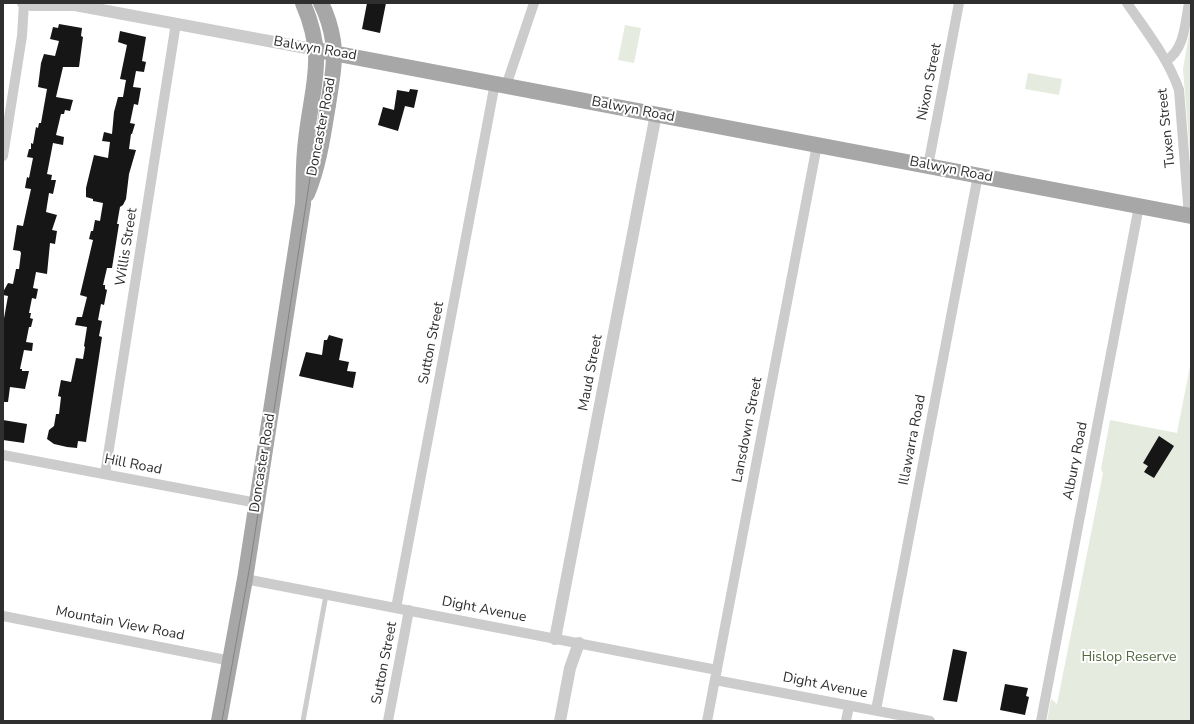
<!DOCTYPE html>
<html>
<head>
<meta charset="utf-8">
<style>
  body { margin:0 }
  #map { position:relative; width:1194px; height:724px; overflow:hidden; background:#fff; font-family:"Nunito Sans",sans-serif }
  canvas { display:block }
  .frame { position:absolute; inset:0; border:4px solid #2f2f2f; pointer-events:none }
</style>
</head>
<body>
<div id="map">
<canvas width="1194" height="724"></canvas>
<div class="frame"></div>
</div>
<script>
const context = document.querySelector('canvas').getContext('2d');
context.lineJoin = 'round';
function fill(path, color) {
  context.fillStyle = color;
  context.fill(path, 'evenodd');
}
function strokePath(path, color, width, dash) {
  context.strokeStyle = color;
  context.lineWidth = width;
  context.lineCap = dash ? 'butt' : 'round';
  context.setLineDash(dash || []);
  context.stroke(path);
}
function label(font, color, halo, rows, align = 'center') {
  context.font = font + ' "Nunito Sans",sans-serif';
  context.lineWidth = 4;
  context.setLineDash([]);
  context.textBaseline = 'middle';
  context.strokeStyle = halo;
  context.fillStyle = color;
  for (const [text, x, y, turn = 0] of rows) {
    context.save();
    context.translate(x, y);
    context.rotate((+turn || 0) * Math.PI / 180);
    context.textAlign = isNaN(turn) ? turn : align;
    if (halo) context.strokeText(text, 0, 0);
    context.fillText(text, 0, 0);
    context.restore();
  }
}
fill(new Path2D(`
  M1191 23V168L1183 69Z
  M625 25 641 28 634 63 618 60Z
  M1028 73 1062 79 1059 95 1025 89Z
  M1191 361V721H1047L1051 699 1057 704 1103 473 1101 469 1110 420 1177 433Z`), '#e5ebdf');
fill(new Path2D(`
  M367 3H386L380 33 362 29Z
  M59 24 82 28 81 36 83 37 79 67H63L56 97 73 100 70 111 65 110 64 114H61L56 135 64 137 63 145 53 143 47 174 52 175 51 180H56L53 194 49 193 46 212 57 215 52 230 57 231 55 244 50 243 47 274 36 272 33 288 38 289 36 299 32 298 29 313H31L30 318 33 319 31 327H29L26 342 33 343 32 351 24 350 20 369H22V371H29L25 389 10 387 8 402H3V324L8 296 3 295V292L8 283 13 284 16 269H19L21 253 20 251 13 250 17 225 23 226 31 189 25 188 27 177 29 178 33 158 27 157 29 149H31V143L33 144 36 127 38 128 39 123H41L47 89 38 87 41 63 44 54 55 56 59 41 50 39 53 27 58 28Z
  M120 31 146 37 142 61 146 62 144 72 136 71 133 87 141 88 138 105 134 104 130 123 135 124 132 134H131L129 149 136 150 129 174 126 199 123 205 120 207 117 224H119L112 268H107L103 285H105V289L107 290 104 305 101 304 98 320 102 321 99 336 102 337 86 442 78 441 77 448 67 447 54 444 47 439 49 430 54 426 56 414H59L61 397 58 396 61 380 71 382 76 358 83 359 85 347 84 346 87 327 75 325 77 317H82L87 297 80 295 93 240 89 239 91 231H93L95 220 100 221 103 203 93 201V199L86 197V188L94 155 108 158 110 142 102 141 104 132 112 134 114 112 118 97H123L126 80 120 79 127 45 118 42Z
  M410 89 418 90 414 108 405 106 398 131 378 125 383 107 394 110 397 90 409 92Z
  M329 335 343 339 339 360 349 362 347 371 356 372 353 388 299 376 306 352 322 355 324 340H327Z
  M3 420 27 424 24 443 3 440Z
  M1159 436 1174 446 1154 478 1144 472 1148 466 1143 463Z
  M953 649 967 652 957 702 943 700Z
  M1005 684 1028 688 1026 696 1029 697 1025 715 1000 710Z`), '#161616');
strokePath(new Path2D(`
  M303 721 326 595`), '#ccc', 5);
strokePath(new Path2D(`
  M1127 3C1146 31 1168 58 1179 90L1189 216
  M1166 61C1185 49 1185 23 1189 3
  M506 86 534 3
  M3 156 22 36 24 3
  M928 166 959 3
  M3 455 257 503
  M105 474 176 23
  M245 579 717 670
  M396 608 495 83
  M3 616 231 661
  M715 680 930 721
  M876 710 978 175
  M388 721 409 610
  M707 721 817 145
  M846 721 849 706
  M1041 721 1139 206`), '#ccc', 10);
strokePath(new Path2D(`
  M23 3 31 5H75L317 50
  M555 639 656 114
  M560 721 570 668 579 643`), '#ccc', 12);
strokePath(new Path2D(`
  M317 50 1191 216
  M307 194C319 165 323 135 328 105 331 84 336 62 333 41 331 28 327 15 321 3
  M219 721 245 579 303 204C304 183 303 162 306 140 312 84 327 59 303 3`), '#a7a7a7', 16);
strokePath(new Path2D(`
  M222 721 250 565 326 75`), '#848484', 1);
label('14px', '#2f2f2f', '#fff', [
  ["Balwyn Road",315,49,10],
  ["Nixon Street",930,82,-79],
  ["Balwyn Road",633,110,11],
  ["Doncaster Road",322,127,-79],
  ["Tuxen Street",1167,128,-96],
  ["Balwyn Road",951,170,11],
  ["Willis Street",127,247,-81],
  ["Sutton Street",432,343,-79],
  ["Maud Street",591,373,-79],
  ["Lansdown Street",748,430,-79],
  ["Illawarra Road",913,440,-79],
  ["Albury Road",1076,461,-79],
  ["Doncaster Road",263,463,-81],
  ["Hill Road",133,465,11],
  ["Dight Avenue",484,610,11],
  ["Mountain View Road",120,624,11],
  ["Sutton Street",385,663,-79],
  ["Dight Avenue",825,686,11]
]);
label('14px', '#516840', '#fff', [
  ["Hislop Reserve",1129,658]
]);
</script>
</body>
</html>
